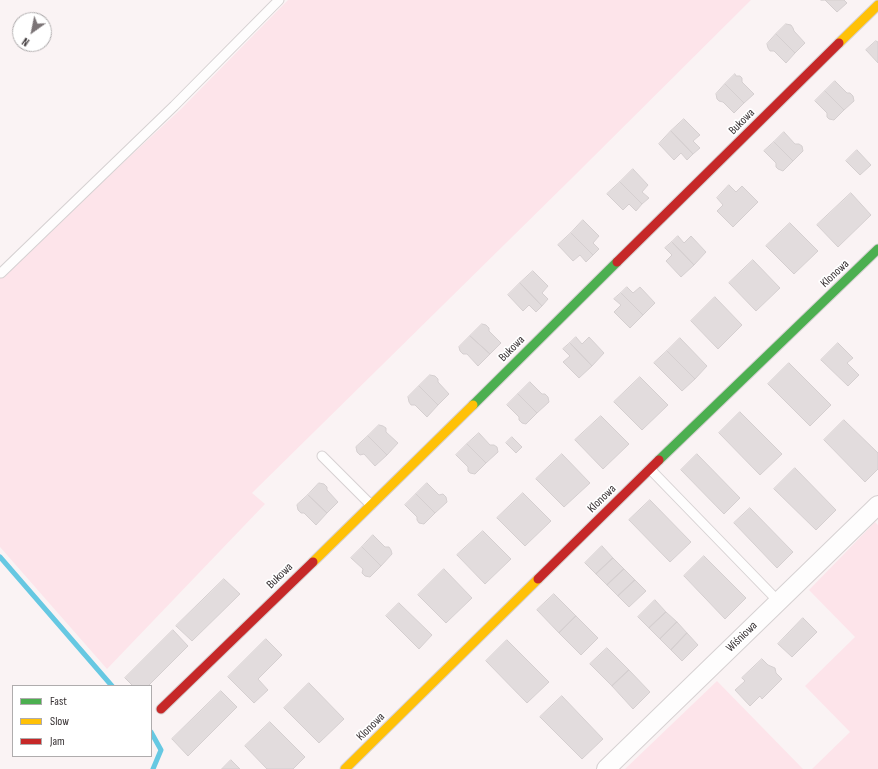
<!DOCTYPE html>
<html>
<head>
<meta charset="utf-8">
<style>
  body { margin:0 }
  #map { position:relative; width:878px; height:769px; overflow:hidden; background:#faf3f4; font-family:"Sofia Sans Condensed",sans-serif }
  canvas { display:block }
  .legend { position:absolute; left:12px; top:685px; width:140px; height:72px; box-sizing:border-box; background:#fff; border:1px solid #afacad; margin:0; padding:5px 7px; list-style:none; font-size:12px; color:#363032 }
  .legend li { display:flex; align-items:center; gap:8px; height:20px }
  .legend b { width:20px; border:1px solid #afacad }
  .north { position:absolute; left:12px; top:12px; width:40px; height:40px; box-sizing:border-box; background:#fff; border:1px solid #afacad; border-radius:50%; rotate:213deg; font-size:11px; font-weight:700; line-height:16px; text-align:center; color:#363032 }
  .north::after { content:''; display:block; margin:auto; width:14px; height:18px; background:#7b7476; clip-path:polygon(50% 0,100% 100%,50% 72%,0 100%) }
</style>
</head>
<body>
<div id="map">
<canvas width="878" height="769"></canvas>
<ul class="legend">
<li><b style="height:5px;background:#4caf50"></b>Fast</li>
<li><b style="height:5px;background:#ffc107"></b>Slow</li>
<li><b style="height:5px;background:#c62828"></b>Jam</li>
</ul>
<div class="north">N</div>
</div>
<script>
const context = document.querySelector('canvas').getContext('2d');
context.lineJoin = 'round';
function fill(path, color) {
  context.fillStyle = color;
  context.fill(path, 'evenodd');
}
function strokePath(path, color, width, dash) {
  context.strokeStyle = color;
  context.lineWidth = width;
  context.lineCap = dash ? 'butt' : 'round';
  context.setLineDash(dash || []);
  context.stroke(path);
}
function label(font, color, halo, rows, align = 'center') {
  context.font = font + ' "Sofia Sans Condensed",sans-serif';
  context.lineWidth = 3.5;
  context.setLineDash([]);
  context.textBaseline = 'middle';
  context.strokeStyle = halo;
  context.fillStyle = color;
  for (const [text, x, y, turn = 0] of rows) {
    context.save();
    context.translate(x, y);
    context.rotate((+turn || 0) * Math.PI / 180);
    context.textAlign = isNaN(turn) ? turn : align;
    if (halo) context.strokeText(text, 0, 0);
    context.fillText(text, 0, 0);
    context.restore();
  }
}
fill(new Path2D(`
  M288 0H751L570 180 252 493 265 504 107 669 0 547V277L181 109Z
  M875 522 878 525V769H812L850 732 805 686 855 637 809 590Z
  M717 681 803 769H625Z`), '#fde4ea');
strokePath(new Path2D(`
  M0 557 112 686
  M151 732 161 750 153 769`), '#66c8e2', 5);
const building = new Path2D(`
  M821 0H844L847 3 837 12 825 0Z
  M786 24 791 25 793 28 794 31 805 43 795 53 776 34Z
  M776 34 795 53 786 63 774 51H770L768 48 767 44Z
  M876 41 878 42V63L866 50Z
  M735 74 736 76H740L742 78V82L754 94 744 103 725 84Z
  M835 81 847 93H850L853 96 854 101 844 110 825 91Z
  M725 84 744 103 734 113 723 102 719 101 717 99 716 94Z
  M825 91 844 110 834 120 829 119 827 117V113L815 101Z
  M684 119 700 135 693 141 700 148 693 154 671 131Z
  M671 131 693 154 687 160 681 153 674 160 659 144Z
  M784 132 795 144H799L802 146 803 151 793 161 774 142Z
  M774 142 793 161 783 171 778 169 776 167V163L764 151Z
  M857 150 871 165 860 175 846 161Z
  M633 169 648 185 642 192 649 198 642 204 620 182Z
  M620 182 642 204 636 211 629 204 623 210 607 194Z
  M729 185 736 192 742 186 758 202 733 227 717 211 723 205 717 198Z
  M851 193 871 215 838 247 817 225Z
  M583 220 599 236 593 243 599 249 593 255 571 233Z
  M790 223 818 251 794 274 766 246Z
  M571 233 593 255 586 262 580 255 573 261 558 245Z
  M678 236 684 243 691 236 706 252 694 265 672 242Z
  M672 242 694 265 681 277 666 261 672 255 665 248Z
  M753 260 780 288 756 311 729 283Z
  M533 271 548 286 542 293 548 299 542 306 520 283Z
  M520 283 542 306 536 312 529 305 523 311 508 295Z
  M627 287 633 293 640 287 655 303 643 315 621 293Z
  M621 293 643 315 630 328 614 312 621 305 614 299Z
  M715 297 742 325 718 349 691 321Z
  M482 324 486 325 489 328V331L501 343 490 354 470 336Z
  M470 336 490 354 478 366 467 354H463L460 351 459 347Z
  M576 337 582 344 589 337 604 353 592 366 570 343Z
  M680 338 707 366 695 379 667 351Z
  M570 343 592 366 579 378 563 362 570 356 563 349Z
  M838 343 853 358 847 363 859 375 848 386 821 360Z
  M667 351 695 379 682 391 654 363Z
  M789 363 831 405 810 426 768 384Z
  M430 375 435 376 438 379V382L449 394 438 405 419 386Z
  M640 377 668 405 642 430 614 402Z
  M530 382 542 394H545L548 397 549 402 537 413 518 394Z
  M419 386 438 405 427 417 415 405H411L409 402 408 397Z
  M518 394 537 413 526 424 522 423 519 420V417L507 405Z
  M740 412 782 454 760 475 719 433Z
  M601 416 629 444 603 469 575 440Z
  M844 420 878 453V469L865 482 824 440Z
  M379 425 383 426 386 428V432L398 443 387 455 368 436Z
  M479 433 490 445H494L497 447 498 452 486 463 467 444Z
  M368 436 387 455 375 466 364 454 360 455 357 452 356 447Z
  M512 437 522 447 516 453 506 443Z
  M467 444 486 463 475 474 470 473 468 471V467L456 455Z
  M562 454 590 483 564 507 536 479Z
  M697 454 740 498 724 514 681 470Z
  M795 468 836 510 816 530 774 489Z
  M319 483 324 484 327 487V490L338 502 327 513 308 495Z
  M427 483 439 495 443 494 446 497 447 502 435 513 416 494Z
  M523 493 551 521 525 546 497 518Z
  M416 494 435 513 424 524 419 523 417 520V517L405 505Z
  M308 495 327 513 316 525 304 513H301L298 510 297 505Z
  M650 500 691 542 670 562 629 520Z
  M750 508 793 552 777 568 734 523Z
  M483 531 511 559 485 584 457 555Z
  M373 535 385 547H389L391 550 392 554 381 566 362 547Z
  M602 546 613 558 596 574 585 563Z
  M362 547 381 566 370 577 365 576 362 573 363 569 351 558Z
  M704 556 746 598 725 619 684 576Z
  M613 558 624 569 607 585 596 574Z
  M444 569 472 598 446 623 418 595Z
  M624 569 635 580 618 596 607 585Z
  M224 579 240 594 192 641 176 626Z
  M635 580 646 591 629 607 618 596Z
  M554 594 576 616 559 633 537 610Z
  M655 600 666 612 649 628 638 617Z
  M399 603 432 635 419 649 386 616Z
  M666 612 677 622 660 639 649 628Z
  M576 616 598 638 581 655 559 633Z
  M803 618 817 632 792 657 778 644Z
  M677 622 687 633 671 650 660 639Z
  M173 630 188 646 148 686H133L125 678Z
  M687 633 698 645 682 661 671 650Z
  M266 639 282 655 258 679 268 690 254 703 228 677Z
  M507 640 549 682 527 703 486 661Z
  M607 648 629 670 612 686 590 664Z
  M762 659 768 665 775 668 776 673 782 679 762 699 760 696 750 706 735 690 745 681 742 678Z
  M629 670 650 692 633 709 612 686Z
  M309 683 344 719 319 743 284 708Z
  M221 691 237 707 188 756 172 739Z
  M562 696 603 739 582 759 540 717Z
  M270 722 305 757 293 769H267L245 746Z
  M231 760 240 769H222Z`);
fill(building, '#e2dcdd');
strokePath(building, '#d5cfd0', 1);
const lane = new Path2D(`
  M1 273 174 106 279 0
  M322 456 371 505
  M650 469 778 601`);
const street = new Path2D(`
  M606 769 878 505`);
const fast = new Path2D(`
  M473 405 617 262
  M659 460 878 249`);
const slow = new Path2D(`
  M839 43 878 5
  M313 562 473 405
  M345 769 538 579`);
const jam = new Path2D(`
  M617 262 839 43
  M538 579 659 460
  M161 709 313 562`);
strokePath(lane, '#d6d1d2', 11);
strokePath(street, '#d6d1d2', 20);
strokePath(fast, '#d6d1d2', 11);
strokePath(slow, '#d6d1d2', 11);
strokePath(jam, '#d6d1d2', 11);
strokePath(lane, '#fefdfd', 9);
strokePath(street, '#fefdfd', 18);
strokePath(fast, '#4caf50', 9);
strokePath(slow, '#ffc107', 9);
strokePath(jam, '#c62828', 9);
label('12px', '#363032', '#fff', [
  ["Bukowa",742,122,-45],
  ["Klonowa",835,274,-43],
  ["Bukowa",512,349,-45],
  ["Klonowa",602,499,-44],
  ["Bukowa",280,576,-44],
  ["Wiśniowa",742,637,-44],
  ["Klonowa",371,727,-45]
]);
</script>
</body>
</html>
